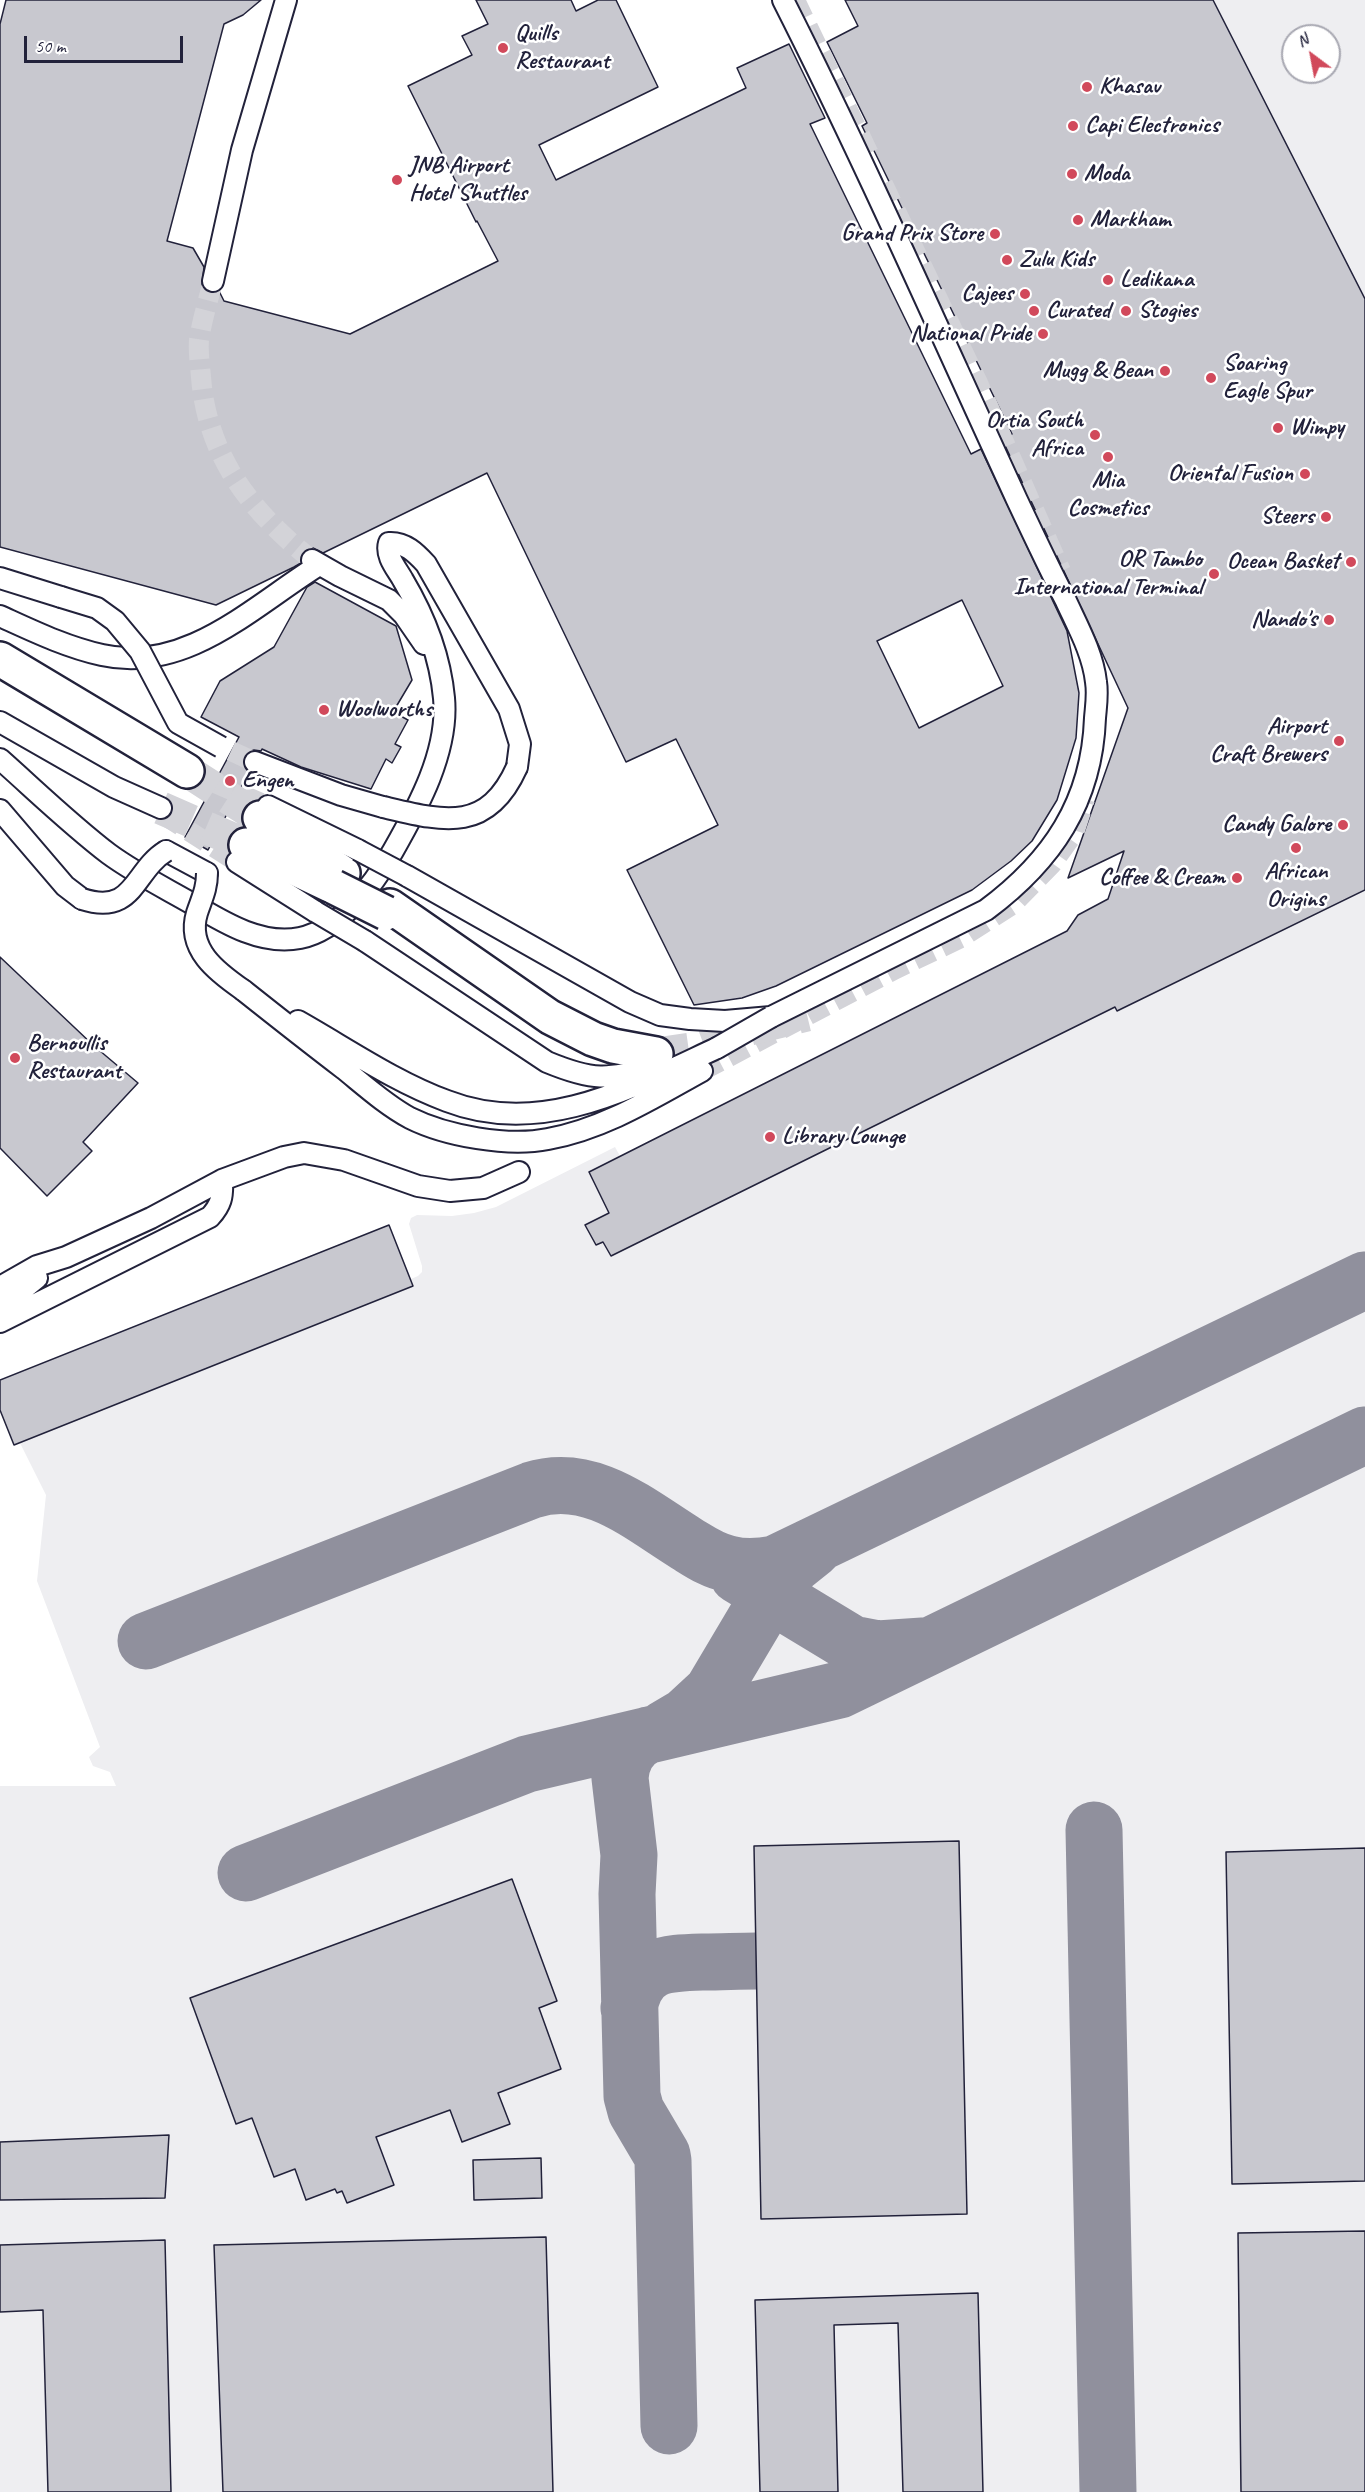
<!DOCTYPE html>
<html>
<head>
<meta charset="utf-8">
<style>
  body { margin:0 }
  #map { position:relative; width:1365px; height:2492px; overflow:hidden; background:#fff; font-family:Caveat,sans-serif }
  canvas { display:block }
  .north { position:absolute; left:1281px; top:24px; width:60px; height:60px; box-sizing:border-box; background:#fff; border:2px solid #a7a7b1; border-radius:50%; rotate:328deg; font-size:16px; font-weight:700; line-height:24px; text-align:center; color:#22223b }
  .north::after { content:''; display:block; margin:auto; width:21px; height:27px; background:#d1495b; clip-path:polygon(50% 0,100% 100%,50% 72%,0 100%) }
  .scale { position:absolute; left:24px; top:36px; width:159px; height:27px; box-sizing:border-box; border:3px solid #22223b; border-top:0; padding-left:8px; font-size:18px; line-height:21px; white-space:nowrap; color:#22223b; -webkit-text-stroke:4px #fff; paint-order:stroke }
</style>
</head>
<body>
<div id="map">
<canvas width="1365" height="2492"></canvas>
<div class="north">N</div>
<div class="scale">50 m</div>
</div>
<script>
const context = document.querySelector('canvas').getContext('2d');
context.lineJoin = 'round';
function fill(path, color) {
  context.fillStyle = color;
  context.fill(path, 'evenodd');
}
function strokePath(path, color, width, dash) {
  context.strokeStyle = color;
  context.lineWidth = width;
  context.lineCap = dash ? 'butt' : 'round';
  context.setLineDash(dash || []);
  context.stroke(path);
}
function label(font, color, halo, rows, align = 'center') {
  context.font = font + ' Caveat,sans-serif';
  context.lineWidth = 5;
  context.setLineDash([]);
  context.textBaseline = 'middle';
  context.strokeStyle = halo;
  context.fillStyle = color;
  for (const [text, x, y, turn = 0] of rows) {
    context.save();
    context.translate(x, y);
    context.rotate((+turn || 0) * Math.PI / 180);
    context.textAlign = isNaN(turn) ? turn : align;
    if (halo) context.strokeText(text, 0, 0);
    context.fillText(text, 0, 0);
    context.restore();
  }
}
fill(new Path2D(`
  M845 0H1365V2492H0V1786H116L110 1772 93 1766 89 1757 100 1747 37 1581 46 1495 20 1443 14 1445 0 1410V1380L389 1225 411 1279 418 1276 422 1272V1266L409 1224 411 1218 417 1215 452 1216 474 1213 496 1207 615 1147 620 1156 1067 931 1078 915 1108 899 1123 853 1068 878 1127 707 998 441 1012 434 862 126 896 109 894 105 865 119 827 42 858 26ZM1293 36H1329V72H1293Z`), '#eeeef1');
strokePath(new Path2D(`
  M738 1575 852 1644 878 1649 923 1646
  M146 1641 532 1490C591 1471 640 1515 687 1544 700 1552 713 1561 729 1564 744 1568 759 1567 775 1564L1365 1280
  M664 1729 686 1716 712 1692 775 1586 793 1565 813 1549
  M648 1735C630 1743 621 1759 620 1778L629 1855 627 1894 632 2096 636 2111 662 2155 663 2161 669 2426
  M1094 1830 1108 2492
  M246 1873 527 1764 839 1690 1365 1435
  M629 2008C637 1963 666 1963 704 1962 721 1962 739 1961 756 1961`), '#90909d', 57);
const building = new Path2D(`
  M6 0H261L243 15 224 24 167 241 193 248 204 267 202 285 210 293 219 291 224 301 350 334 498 261 477 221 476 222 408 86 472 55 462 36 488 24 476 0H571L576 11 598 0H616L658 87 539 145 556 180 746 88 737 68 789 44 825 118 810 124 971 454 981 449 1067 631 1079 693 1076 738 1057 800 1032 841 1011 861 972 890 776 986 742 998 694 1005 627 870 718 825 676 739 626 762 487 473 323 553 313 548 306 549 301 555V563L294 567 216 605 0 547V24ZM962 600 1003 686 919 728 877 641Z
  M845 0H1213L1365 299V890L1117 1011 1115 1007 611 1256 603 1242 596 1245 585 1225 609 1213 589 1172 1067 931 1078 915 1108 899 1124 851 1068 878 1128 708 1002 439 1012 434 862 126 867 123 827 42 858 26Z
  M315 582 396 626 412 680 393 712 408 720 395 744 401 747 392 763 386 759 371 789 301 767 262 749 261 751 254 750 248 752 243 763 249 772 208 850 185 837 239 737 201 717 220 681 274 647 307 587Z
  M0 957 93 1045 138 1083 83 1142 92 1151 47 1196 0 1148Z
  M389 1225 413 1286 14 1445 0 1410V1380Z
  M959 1841 967 2214 761 2219 754 1846Z
  M1365 1848V2181L1232 2184 1226 1852Z
  M512 1879 557 2001 539 2008 561 2069 498 2093 510 2124 462 2142 450 2110 376 2137 394 2185 347 2203 342 2191 337 2193 335 2189 306 2200 295 2169 274 2177 252 2118 236 2124 190 1998Z
  M169 2135 165 2198 0 2200V2142Z
  M541 2158 542 2198 474 2200 473 2160Z
  M1365 2231V2492H1241L1238 2233Z
  M546 2237 553 2492H223L214 2245Z
  M165 2240 171 2492H48L43 2310 0 2312V2245Z
  M978 2293 983 2492H903L898 2323 834 2325 838 2492H760L755 2300Z`);
fill(building, '#c8c8cf');
strokePath(building, '#22223b', 1.5);
strokePath(new Path2D(`
  M795 0 869 154
  M883 184 978 383 1061 571
  M213 281C208 301 202 320 199 340 198 351 200 365 201 377 207 456 251 512 312 560
  M231 751 255 762
  M187 771 268 806
  M164 815 237 862
  M702 1071 896 969 961 938 1012 905 1052 864 1074 833 1085 799`), '#d3d3d8', 20, [20, 10]);
strokePath(new Path2D(`
  M187 771 260 818
  M161 808 246 845
  M656 1054 699 1048 750 1029 807 1015`), '#d3d3d8', 33, [33, 16]);
const street = new Path2D(`
  M213 281 242 150 286 0
  M312 560 340 576 389 600 404 615 424 644
  M0 578 61 597
  M0 616C33 631 66 647 102 655 186 674 253 606 319 565
  M0 722 114 787 161 808
  M0 759C36 791 71 825 109 854 135 873 163 887 191 903 223 922 261 946 300 938 340 930 374 884 393 851 418 807 449 751 444 698 440 655 425 617 403 580 397 569 385 556 389 543 405 542 416 553 426 564L509 709 520 744 517 767
  M255 762 341 795 383 807
  M268 806 358 850
  M0 810 65 886 82 899
  M166 851 207 873
  M237 862 316 912
  M407 876 630 1002 660 1015 690 1019 725 1021 771 1017 986 910C1052 861 1092 802 1095 718 1096 706 1098 694 1096 682 1093 654 1078 627 1066 601 1049 568 1033 534 1017 500 940 333 866 164 783 0
  M365 941 547 1062C593 1081 607 1080 654 1067
  M243 990C277 1017 310 1043 344 1069 365 1086 386 1105 410 1118 446 1136 508 1147 548 1139 604 1129 653 1098 702 1071
  M298 1021C346 1048 395 1082 447 1101 542 1138 633 1087 717 1048
  M0 1287 37 1266 66 1257 151 1218 222 1180 284 1157 304 1153 344 1160 418 1186 450 1191 483 1188 519 1172
  M0 1308 37 1278
  M0 1322 210 1217C221 1205 223 1197 222 1180`);
const highway = new Path2D(`
  M0 659 187 771
  M260 818 343 873
  M246 845 330 885
  M390 906 550 1017 593 1039 613 1046 656 1054`);
strokePath(street, '#22223b', 24);
strokePath(highway, '#22223b', 38);
strokePath(street, '#fff', 20);
strokePath(highway, '#fff', 33);
const streetBridge = new Path2D(`
  M61 597 97 608 115 621 140 651 178 723 221 747
  M383 807C443 821 487 834 517 767
  M358 850 407 876
  M207 873C207 889 202 898 197 913 186 949 217 972 243 990
  M82 899C135 916 133 871 166 851
  M316 912 365 941
  M717 1048 771 1017`);
const highwayBridge = new Path2D(`
  M334 887 386 913`);
strokePath(streetBridge, '#22223b', 24, []);
strokePath(highwayBridge, '#22223b', 38, []);
strokePath(streetBridge, '#fff', 20);
strokePath(highwayBridge, '#fff', 33);
for (const [x, y, r, color] of [
  [503,48,6,"#d1495b"],
  [1087,87,6,"#d1495b"],
  [1073,126,6,"#d1495b"],
  [1072,174,6,"#d1495b"],
  [397,180,6,"#d1495b"],
  [1078,220,6,"#d1495b"],
  [995,234,6,"#d1495b"],
  [1007,260,6,"#d1495b"],
  [1108,280,6,"#d1495b"],
  [1025,294,6,"#d1495b"],
  [1034,311,6,"#d1495b"],
  [1126,311,6,"#d1495b"],
  [1043,334,6,"#d1495b"],
  [1165,371,6,"#d1495b"],
  [1211,378,6,"#d1495b"],
  [1278,428,6,"#d1495b"],
  [1095,435,6,"#d1495b"],
  [1108,457,6,"#d1495b"],
  [1305,474,6,"#d1495b"],
  [1326,517,6,"#d1495b"],
  [1351,562,6,"#d1495b"],
  [1214,574,6,"#d1495b"],
  [1329,620,6,"#d1495b"],
  [324,710,6,"#d1495b"],
  [1339,741,6,"#d1495b"],
  [230,781,6,"#d1495b"],
  [1343,825,6,"#d1495b"],
  [1296,848,6,"#d1495b"],
  [1237,878,6,"#d1495b"],
  [15,1058,6,"#d1495b"],
  [770,1137,6,"#d1495b"]
]) {
  const dot = new Path2D();
  dot.arc(x, y, r, 0, 2 * Math.PI);
  context.fillStyle = color;
  context.fill(dot);
  strokePath(dot, '#fff', 2);
}
label('bold 24px', '#22223b', '#fff', [
  ["Quills",515,34],
  ["Restaurant",515,62],
  ["Khasav",1099,87],
  ["Capi Electronics",1085,126],
  ["JNB Airport",409,166],
  ["Hotel Shuttles",409,194],
  ["Moda",1084,174],
  ["Markham",1090,220],
  ["Grand Prix Store",983,234,"right"],
  ["Zulu Kids",1019,260],
  ["Ledikana",1120,280],
  ["Cajees",1013,294,"right"],
  ["Curated",1046,311],
  ["Stogies",1138,311],
  ["National Pride",1031,334,"right"],
  ["Soaring",1223,364],
  ["Eagle Spur",1223,392],
  ["Mugg & Bean",1153,371,"right"],
  ["Ortia South",1083,421,"right"],
  ["Africa",1083,449,"right"],
  ["Wimpy",1290,428],
  ["Oriental Fusion",1293,474,"right"],
  ["Mia",1108,481,"center"],
  ["Cosmetics",1108,509,"center"],
  ["Steers",1314,517,"right"],
  ["OR Tambo",1202,560,"right"],
  ["International Terminal",1202,588,"right"],
  ["Ocean Basket",1339,562,"right"],
  ["Nando's",1317,620,"right"],
  ["Woolworths",336,710],
  ["Airport",1327,727,"right"],
  ["Craft Brewers",1327,755,"right"],
  ["Engen",242,781],
  ["Candy Galore",1331,825,"right"],
  ["African",1296,872,"center"],
  ["Origins",1296,900,"center"],
  ["Coffee & Cream",1225,878,"right"],
  ["Bernoullis",27,1044],
  ["Restaurant",27,1072],
  ["Library Lounge",782,1137]
], 'left');
</script>
</body>
</html>
